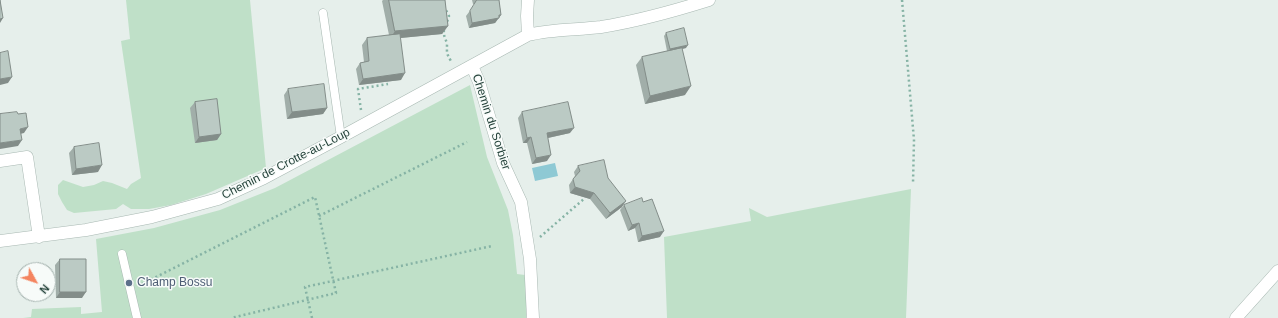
<!DOCTYPE html>
<html>
<head>
<meta charset="utf-8">
<style>
  body { margin:0 }
  #map { position:relative; width:1278px; height:318px; overflow:hidden; background:#e6efeb; font-family:Helvetica,sans-serif }
  canvas { display:block }
  .north { position:absolute; left:16px; top:262px; width:40px; height:40px; box-sizing:border-box; background:#f7fbf9; border:1px solid #a3b1ad; border-radius:50%; rotate:130deg; font-size:11px; font-weight:700; line-height:16px; text-align:center; color:#24423a }
  .north::after { content:''; display:block; margin:auto; width:14px; height:18px; background:#f4845f; clip-path:polygon(50% 0,100% 100%,50% 72%,0 100%) }
</style>
</head>
<body>
<div id="map">
<canvas width="1278" height="318"></canvas>
<div class="north">N</div>
</div>
<script>
const context = document.querySelector('canvas').getContext('2d');
context.lineJoin = 'round';
function fill(path, color) {
  context.fillStyle = color;
  context.fill(path, 'evenodd');
}
function strokePath(path, color, width, dash) {
  context.strokeStyle = color;
  context.lineWidth = width;
  context.lineCap = dash ? 'butt' : 'round';
  context.setLineDash(dash || []);
  context.stroke(path);
}
function label(font, color, halo, rows, align = 'center') {
  context.font = font + ' Helvetica,sans-serif';
  context.lineWidth = 3;
  context.setLineDash([]);
  context.textBaseline = 'middle';
  context.strokeStyle = halo;
  context.fillStyle = color;
  for (const [text, x, y, turn = 0] of rows) {
    context.save();
    context.translate(x, y);
    context.rotate((+turn || 0) * Math.PI / 180);
    context.textAlign = isNaN(turn) ? turn : align;
    if (halo) context.strokeText(text, 0, 0);
    context.fillText(text, 0, 0);
    context.restore();
  }
}
fill(new Path2D(`
  M126 0H250L266 168 206 194 171 205 149 209H131L123 204 116 209 74 213 67 210 62 202 58 194V185L63 180 83 187 94 185 103 181 112 183 127 189 131 184 141 178 121 41 130 39Z
  M470 85 487 157 508 210 513 235 517 274 525 275 527 298 526 318H23L31 317 32 309 81 307V314L102 312 96 239 154 228 220 210 275 188Z
  M911 189 906 318H667L664 237 751 221 749 208 767 217Z`), '#bfe0c8');
fill(new Path2D(`
  M555 163 558 176 535 181 532 168Z`), '#8ec9d4');
const service = new Path2D(`
  M323 13 341 137
  M122 254 137 318`);
const minor = new Path2D(`
  M528 35 527 16 528 0
  M472 66 479 82 503 163 521 202 530 259 533 318
  M0 161 27 157 39 237
  M0 241 86 230 152 217 218 199 264 178 341 137 528 35C552 29 577 30 601 27 638 21 674 11 709 0
  M1236 318 1278 271`);
strokePath(service, '#a8b8b2', 9);
strokePath(minor, '#a8b8b2', 13);
strokePath(new Path2D(`
  M902 0 914 140 913 183
  M444 6 449 16 446 25
  M444 30C443 36 446 39 447 44 447 52 446 53 451 61
  M361 110 358 89 388 84
  M319 216 467 142
  M540 237 585 198
  M142 284 315 197 336 293 231 318
  M312 318 305 287 492 246`), '#86b3a5', 2.5, [2, 3]);
strokePath(service, '#fff', 8);
strokePath(minor, '#fff', 12);
fill(new Path2D(`
  M383 0H445L448 26 442 34 400 38 401 80 359 85 356 69 360 63 364 62 362 45 367 38 389 35 382 1Z
  M472 0H499L501 15 495 23 469 28 466 16 475 4H473Z
  M666 33 686 48 682 49 685 95 645 104 636 65 642 57 667 51 664 36Z
  M288 89 327 108 323 114 287 119 284 95Z
  M195 102 221 134 217 140 195 143 190 108Z
  M522 112 570 133 548 138 547 161 532 164 527 143H523L518 118Z
  M74 147 98 172 72 175 69 153Z
  M578 166 608 178 622 207 606 219 590 199 570 193 569 185 575 176 574 172Z
  M643 202 660 237 638 242 635 228 628 231 620 210 624 205Z
  M60 259 82 298H56L55 265Z`), '#a1aea9');
fill(new Path2D(`
  M501 15 495 23 469 28 472 23Z
  M3 18 0 23V19Z
  M448 26 442 34 390 39 395 31Z
  M688 45 686 48 668 52 670 49Z
  M405 73 401 80 359 85 363 79Z
  M12 77 8 83 0 85V79Z
  M691 86 685 95 645 104 650 96Z
  M327 108 323 114 287 119 292 112Z
  M28 127 24 133 16 135 20 129Z
  M574 128 570 133 543 139 547 133Z
  M221 134 217 140 195 143 199 137Z
  M531 137 527 143H523L527 138Z
  M22 140 18 146 0 149V143Z
  M551 155 547 161 532 164 536 158Z
  M102 165 98 172 72 175 76 169Z
  M575 187 594 193 590 199 570 193Z
  M626 201 622 207 606 219 610 213Z
  M639 223 635 228 628 231 632 225Z
  M664 231 660 237 638 242 642 236Z
  M60 292H86L82 298H56Z`), '#838d89');
const building = new Path2D(`
  M0 0 3 18 0 19Z
  M389 0H445L448 26 395 31Z
  M477 0H499L501 15H499V18L472 23 470 11Z
  M684 28 688 45 670 49 666 33Z
  M400 34 405 73 363 79 360 63 369 61 367 38Z
  M682 48 691 86 650 96 642 57Z
  M8 51 12 77 0 79V53Z
  M324 84 327 108 292 112 288 89Z
  M217 99 221 134 199 137 195 102Z
  M568 102 574 128 547 133 551 155 536 158 531 137 527 138 522 112Z
  M17 112 18 114 26 113 28 127 20 129 22 140 0 143V114Z
  M99 143 102 165 76 169 74 147Z
  M604 160 608 178 626 201 610 213 594 193 575 187 573 179 580 171 578 166Z
  M642 198 643 202 652 199 664 231 642 236 639 223 632 225 624 205Z
  M60 259H86V292H60Z`);
fill(building, '#bbcac4');
strokePath(building, '#838d89', 1);
for (const [x, y, r, color] of [
  [129,283,4,"#5c6f8a"]
]) {
  const dot = new Path2D();
  dot.arc(x, y, r, 0, 2 * Math.PI);
  context.fillStyle = color;
  context.fill(dot);
  strokePath(dot, '#f7fbf9', 1.5);
}
label('12px', '#24423a', '#f7fbf9', [
  ["Chemin du Sorbier",491,122,72],
  ["Chemin de Crotte-au-Loup",286,164,-27]
]);
label('12px', '#4e5e75', '#f7fbf9', [
  ["Champ Bossu",137,283]
], 'left');
</script>
</body>
</html>
